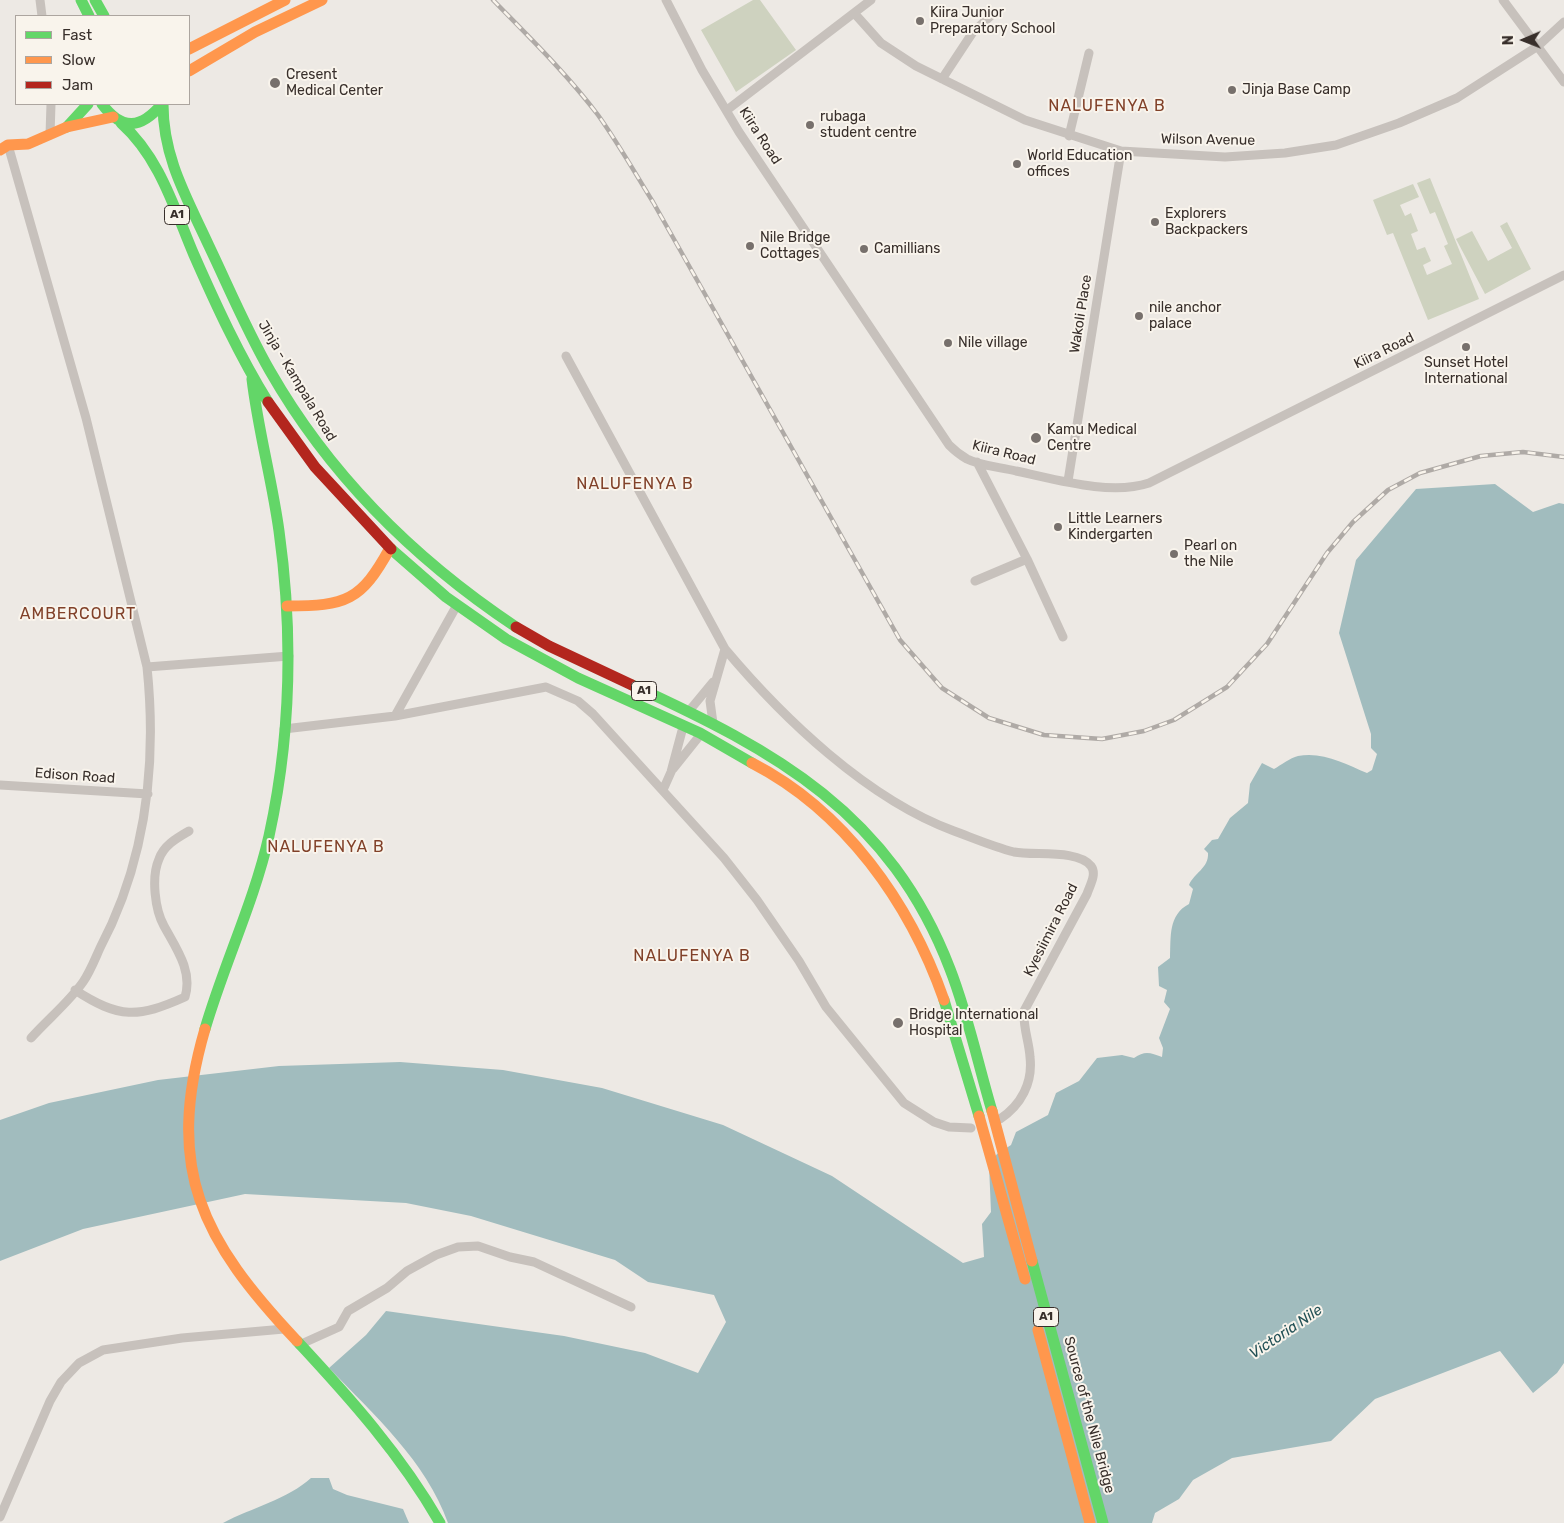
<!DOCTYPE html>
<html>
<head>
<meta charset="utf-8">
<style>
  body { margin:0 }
  #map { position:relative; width:1564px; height:1523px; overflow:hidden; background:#ede9e4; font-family:Rubik,sans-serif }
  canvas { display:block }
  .legend { position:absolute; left:15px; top:15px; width:175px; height:90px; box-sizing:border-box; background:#f9f4ec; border:1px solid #aca59f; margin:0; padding:6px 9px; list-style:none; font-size:15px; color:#382f2b }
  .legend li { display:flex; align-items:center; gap:10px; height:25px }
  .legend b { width:25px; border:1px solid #aca59f }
  .north { position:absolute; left:1499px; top:15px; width:50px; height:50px; -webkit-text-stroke:4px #f9f4ec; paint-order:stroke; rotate:269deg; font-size:14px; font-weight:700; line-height:20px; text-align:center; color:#382f2b }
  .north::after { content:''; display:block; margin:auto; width:18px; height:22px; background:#382f2b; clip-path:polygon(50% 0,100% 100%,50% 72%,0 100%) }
</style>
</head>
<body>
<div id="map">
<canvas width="1564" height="1523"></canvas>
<ul class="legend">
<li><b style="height:6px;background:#63d668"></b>Fast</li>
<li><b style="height:6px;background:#ff974d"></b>Slow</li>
<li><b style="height:6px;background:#b3261e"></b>Jam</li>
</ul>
<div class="north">N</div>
</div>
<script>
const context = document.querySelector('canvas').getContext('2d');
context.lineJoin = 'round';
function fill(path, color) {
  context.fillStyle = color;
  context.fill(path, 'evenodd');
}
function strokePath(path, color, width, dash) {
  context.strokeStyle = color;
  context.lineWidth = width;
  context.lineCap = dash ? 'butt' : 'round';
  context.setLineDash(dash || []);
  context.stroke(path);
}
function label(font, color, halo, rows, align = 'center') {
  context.font = font + ' Rubik,sans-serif';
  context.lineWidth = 4;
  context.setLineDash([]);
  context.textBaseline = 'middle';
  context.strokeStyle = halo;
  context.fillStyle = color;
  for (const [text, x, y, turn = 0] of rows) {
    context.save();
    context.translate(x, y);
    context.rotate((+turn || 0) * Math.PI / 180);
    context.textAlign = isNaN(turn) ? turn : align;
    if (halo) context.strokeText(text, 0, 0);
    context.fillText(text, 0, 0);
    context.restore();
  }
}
fill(new Path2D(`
  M753 0H760L796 50 736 92 701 30Z
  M1430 178 1479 299 1428 320 1393 233 1387 235 1373 200 1413 184 1419 197 1400 205 1405 216 1411 213 1418 231 1411 234 1417 250 1425 247 1431 261 1423 265 1427 275 1452 264 1444 246 1448 244 1435 212 1430 214 1417 183Z
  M1507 222 1531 269 1485 294 1456 239 1472 231 1488 261 1512 248 1500 226Z`), '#ced2bf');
fill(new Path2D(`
  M1495 484 1533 512 1559 503 1564 504V1363L1557 1373 1533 1393 1500 1351 1375 1399 1331 1441 1232 1458 1193 1480 1179 1499 1155 1513 1152 1523H448C426 1461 374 1415 329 1368L366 1335 386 1311 564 1336 645 1353 698 1373 726 1322 714 1295 648 1282 615 1260 471 1216 406 1203 245 1194 83 1229 0 1261V1120L49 1103 158 1080 279 1066 400 1062 503 1070 602 1088 723 1125 832 1176 963 1263 984 1257 982 1224 991 1212 989 1165 997 1154 1011 1145 1016 1132 1048 1115 1056 1093 1079 1081 1097 1058 1122 1055 1134 1058C1145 1050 1151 1053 1162 1057L1163 1048 1159 1038 1170 1009 1164 1002 1167 990 1159 986 1158 967 1170 958C1171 937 1168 915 1189 904L1193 889 1189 885C1194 873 1209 868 1208 853L1204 849 1212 840 1218 839 1230 818 1248 803 1250 784 1262 763 1274 769C1281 765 1290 758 1298 756 1322 751 1346 764 1367 773L1372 770 1377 754 1371 748V734L1339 633 1356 560 1416 489Z
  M311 1478H329L333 1489 347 1495 403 1509 409 1523H223C251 1508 288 1499 311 1478Z`), '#a1bcbe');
strokePath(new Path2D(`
  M40 0 42 16
  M666 0 702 70 739 132 949 445C954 450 960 455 967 459 981 466 1000 467 1016 471 1055 479 1110 496 1149 483L1564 275
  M1503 0 1564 82
  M855 14 881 43 916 66 1025 120 1121 151 1225 157 1285 153 1336 145 1399 123 1457 98 1538 46 1564 22
  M942 79 973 32 995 12
  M727 110 871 0
  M50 135 51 104
  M1069 136 1089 53
  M8 145 86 418 147 667C157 764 146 861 100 948 95 959 90 972 83 982 69 1002 48 1019 31 1038
  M566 356 725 649C783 718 867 799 954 831 973 838 994 847 1014 852 1034 856 1078 849 1091 866 1097 874 1090 885 1087 894L1024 1011C1023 1028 1029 1041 1030 1057 1033 1083 1021 1105 1000 1119
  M977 462 1027 559 1063 637
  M1068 481 1121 151
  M975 581 1027 559
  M147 667 289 656
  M689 711 713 682
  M395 716 457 605
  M713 723 710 701 725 649
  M284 729 395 716 546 687 578 701 593 714 724 858 757 900 799 961 826 1007 904 1103 934 1122 949 1127 971 1128
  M673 769 701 734
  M0 785 148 794
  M663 790 671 772 683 727
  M75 990C119 1019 138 1018 185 997 193 971 176 948 164 926 155 910 151 877 159 859 164 845 177 838 189 831
  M299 1345 339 1327 348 1311 387 1288 407 1271 436 1255 458 1247 478 1246 510 1257 534 1262 631 1307
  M0 1517 50 1401 61 1382 79 1363 103 1350 182 1338 284 1329`), '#c7c1bc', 9);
strokePath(new Path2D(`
  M81 0 89 16
  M95 0 104 16
  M102 104C122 131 141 129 162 104
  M163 104C163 158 187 198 209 246 229 288 247 331 270 371 330 476 417 561 516 627
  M121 123C160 158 174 208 194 255 216 305 239 355 268 402
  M67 127 88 104
  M391 549 446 597 506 639 578 678 700 733 752 763
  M632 685C776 751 890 813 950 969 968 1015 978 1064 992 1111
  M944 1000 979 1116
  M205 1029C224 964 254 902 269 836 291 736 293 632 279 531 272 480 258 430 252 379
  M297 1341C350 1398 401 1455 440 1523`), '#63d668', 11);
strokePath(new Path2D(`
  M189 49 285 0
  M189 71 255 32 322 0
  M0 150 8 145 28 144 67 127 113 117
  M287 606C346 606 361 601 390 548
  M752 763C845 811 910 903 944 1000
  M205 1029C164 1170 202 1240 297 1341`), '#ff974d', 11);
strokePath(new Path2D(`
  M268 402 315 467 391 549
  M516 627 549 646 632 685`), '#b3261e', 11);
const rail = new Path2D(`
  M493 0C529 37 567 74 598 115 618 143 635 173 653 202L900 640 942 688 989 718 1044 735 1102 739 1144 731 1174 720 1227 687 1267 644 1327 553 1353 522 1388 490 1420 473 1481 456 1523 452 1564 457`);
strokePath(rail, '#afaaa6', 4.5);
strokePath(rail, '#f9f4ec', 2.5, [8]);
strokePath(new Path2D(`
  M1032 1261 1103 1523`), '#63d668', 11);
strokePath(new Path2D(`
  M992 1111 1032 1261
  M979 1116 1025 1279
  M1038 1330 1090 1523`), '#ff974d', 11);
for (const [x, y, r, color] of [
  [920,21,5,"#77706c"],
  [275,83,6,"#77706c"],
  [1232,90,5,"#77706c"],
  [810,125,5,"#77706c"],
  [1017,164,5,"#77706c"],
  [1155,222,5,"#77706c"],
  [750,246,5,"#77706c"],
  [864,249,5,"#77706c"],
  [1139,316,5,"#77706c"],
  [948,343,5,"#77706c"],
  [1466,347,5,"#77706c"],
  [1036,438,6,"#77706c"],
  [1058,527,5,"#77706c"],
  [1174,554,5,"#77706c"],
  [898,1023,6,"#77706c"]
]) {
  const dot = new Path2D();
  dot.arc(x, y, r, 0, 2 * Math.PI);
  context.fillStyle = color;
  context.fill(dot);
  strokePath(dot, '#f9f4ec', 2);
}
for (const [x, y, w] of [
  [177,215,25],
  [644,691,25],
  [1046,1317,25]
]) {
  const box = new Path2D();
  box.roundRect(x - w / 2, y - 9.5, w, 19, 4);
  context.fillStyle = '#f9f4ec';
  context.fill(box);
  strokePath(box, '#382f2b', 1);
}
label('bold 12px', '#382f2b', null, [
  ["A1",177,215],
  ["A1",644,691],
  ["A1",1046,1317]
]);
label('14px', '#382f2b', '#f9f4ec', [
  ["Kiira Junior",930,13],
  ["Preparatory School",930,29],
  ["Cresent",286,75],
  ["Medical Center",286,91],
  ["Jinja Base Camp",1242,90],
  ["rubaga",820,117],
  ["student centre",820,133],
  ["World Education",1027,156],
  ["offices",1027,172],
  ["Explorers",1165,214],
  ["Backpackers",1165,230],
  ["Nile Bridge",760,238],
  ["Cottages",760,254],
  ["Camillians",874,249],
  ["nile anchor",1149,308],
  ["palace",1149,324],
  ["Nile village",958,343],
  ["Sunset Hotel",1466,363,"center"],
  ["International",1466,379,"center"],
  ["Kamu Medical",1047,430],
  ["Centre",1047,446],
  ["Little Learners",1068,519],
  ["Kindergarten",1068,535],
  ["Pearl on",1184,546],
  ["the Nile",1184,562],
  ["Bridge International",909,1015],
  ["Hospital",909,1031]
], 'left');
label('14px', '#382f2b', '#f9f4ec', [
  ["Kiira Road",760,136,57],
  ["Wilson Avenue",1208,140,1],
  ["Wakoli Place",1081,314,-81],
  ["Kiira Road",1384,351,-26],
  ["Jinja - Kampala Road",297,381,59],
  ["Kiira Road",1004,453,14],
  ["Edison Road",75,776,4],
  ["Kyesiimira Road",1051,930,-63],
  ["Source of the Nile Bridge",1089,1415,75]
]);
label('italic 15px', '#235156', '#f9f4ec', [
  ["Victoria Nile",1286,1332,-34]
]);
context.letterSpacing = '1px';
label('16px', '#814129', '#f9f4ec', [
  ["NALUFENYA B",1107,106],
  ["NALUFENYA B",635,484],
  ["AMBERCOURT",78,614],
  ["NALUFENYA B",326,847],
  ["NALUFENYA B",692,956]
]);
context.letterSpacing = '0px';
</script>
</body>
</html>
